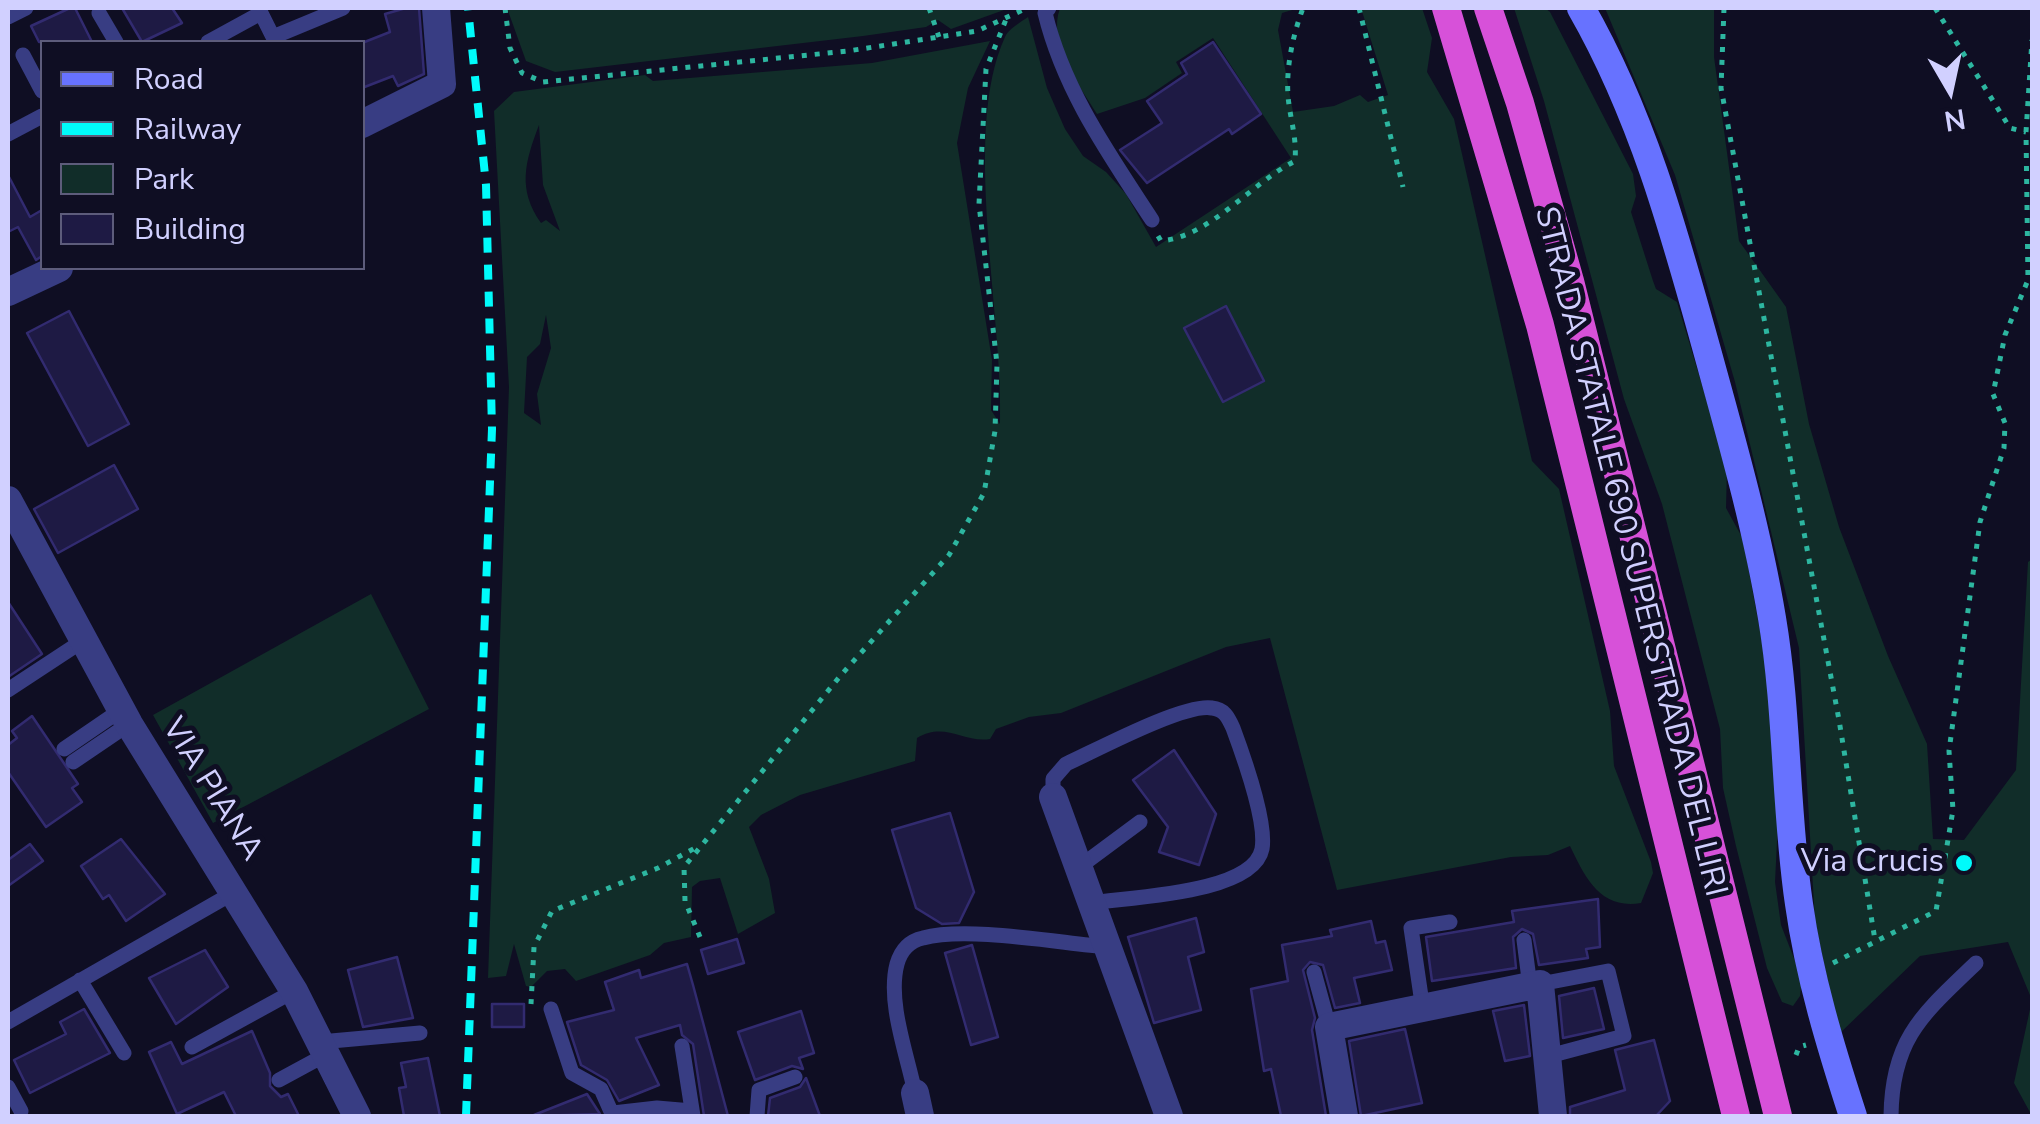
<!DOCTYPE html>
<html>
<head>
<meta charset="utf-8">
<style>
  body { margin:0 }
  #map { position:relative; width:2040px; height:1124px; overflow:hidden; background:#0f0e23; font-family:"Nunito Sans",sans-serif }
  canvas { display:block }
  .frame { position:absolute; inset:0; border:10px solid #d1d0ff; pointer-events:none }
  .legend { position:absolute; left:40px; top:40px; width:325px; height:230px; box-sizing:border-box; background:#0f0e23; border:2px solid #5d5c7b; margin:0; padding:12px 18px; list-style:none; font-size:30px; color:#d1d0ff }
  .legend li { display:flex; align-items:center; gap:20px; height:50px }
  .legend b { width:50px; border:2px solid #5d5c7b }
  .north { position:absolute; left:1900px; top:40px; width:100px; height:100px; -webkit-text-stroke:8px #0f0e23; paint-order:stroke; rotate:171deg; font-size:28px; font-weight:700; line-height:40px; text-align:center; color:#d1d0ff }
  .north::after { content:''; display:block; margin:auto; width:35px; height:45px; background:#d1d0ff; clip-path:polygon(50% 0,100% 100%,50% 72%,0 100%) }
</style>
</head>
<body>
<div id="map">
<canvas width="2040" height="1124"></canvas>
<div class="frame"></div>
<ul class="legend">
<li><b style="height:12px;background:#6772ff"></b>Road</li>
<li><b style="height:12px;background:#00fbfb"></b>Railway</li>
<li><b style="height:28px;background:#112d29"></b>Park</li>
<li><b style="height:28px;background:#1e1a44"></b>Building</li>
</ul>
<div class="north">N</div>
</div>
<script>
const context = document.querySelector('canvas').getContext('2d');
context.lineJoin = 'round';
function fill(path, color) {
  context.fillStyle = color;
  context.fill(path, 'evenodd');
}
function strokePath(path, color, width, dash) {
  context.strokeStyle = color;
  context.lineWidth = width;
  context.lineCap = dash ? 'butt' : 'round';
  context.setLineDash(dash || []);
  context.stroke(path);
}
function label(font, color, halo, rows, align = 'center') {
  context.font = font + ' "Nunito Sans",sans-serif';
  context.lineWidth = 10;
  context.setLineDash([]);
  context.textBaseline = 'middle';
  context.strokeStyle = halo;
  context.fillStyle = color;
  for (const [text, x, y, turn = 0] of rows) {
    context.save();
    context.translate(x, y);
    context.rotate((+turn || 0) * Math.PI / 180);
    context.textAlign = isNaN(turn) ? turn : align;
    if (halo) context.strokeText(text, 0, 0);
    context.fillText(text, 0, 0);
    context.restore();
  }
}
fill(new Path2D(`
  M507 8H1002L1004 10 951 29 938 20 926 27 863 36 555 72 526 61Z
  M1060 8H1299L1282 13 1278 30 1293 112 1334 106 1360 95 1368 102 1388 95 1361 8H1422L1432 38 1427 72 1454 119 1532 461 1559 489 1610 711 1614 766 1651 862 1653 873 1641 903C1600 910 1585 877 1570 846L1548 855 1511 857 1337 890 1270 638 1226 647 1061 713 1029 717 996 729 990 739C963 743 945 721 917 738L915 761 800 795 761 815 749 827 769 879 775 913 738 934 720 878 700 881 692 887 691 937 664 943 650 955 576 981 565 969 547 971 531 987 526 986 514 944 506 976 488 978 509 387 494 111 514 92 645 75 653 81 872 63 990 41 968 88 957 143 992 360 991 410 1000 424C1004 316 961 132 1005 37 1008 29 1021 22 1028 17L1047 88 1065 129 1083 156 1106 172 1126 194 1156 247 1291 158 1213 38 1176 62 1182 73 1145 98 1097 114C1079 85 1047 43 1060 8ZM539 125 543 185 560 231 546 220 541 223C517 189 525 162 539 125ZM1226 307 1264 380 1223 402 1185 328ZM546 315 551 348 537 394 541 425 524 413 527 357 540 344Z
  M1514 8H1545L1550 12 1633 174 1636 196 1631 212 1653 281 1656 289 1677 302 1727 468 1726 508 1743 539 1777 723 1779 802 1775 882 1781 925 1802 979 1800 996 1793 1006 1782 1002 1767 968 1736 846 1723 788 1720 729 1662 504 1624 399 1544 101Z
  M1605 8H1714V57L1739 241 1786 307 1809 424 1839 527 1888 656 1927 744 1933 839 1964 840 2016 770 2028 562 2032 559V1116L2014 1083 2032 1000 2008 942 1920 956 1839 1034 1815 921 1799 648 1735 382 1675 175Z
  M371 594 429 709 213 823 153 715Z`), '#112d29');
const building = new Path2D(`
  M70 8H75L92 42H39L31 26Z
  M122 8H172L182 23 142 42Z
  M406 8H419L424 74 398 86 393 76 362 88V43L390 32 385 14Z
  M1213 42 1261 114 1232 134 1229 129 1147 183 1120 150 1162 123 1147 101 1187 74 1181 63Z
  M8 175 30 217 42 210V256L36 260 18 227 8 232Z
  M1226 306 1264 381 1223 402 1184 328Z
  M69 311 129 424 88 446 27 333Z
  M114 465 138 509 58 553 34 509Z
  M8 602 42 654 8 677Z
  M32 716 78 784 72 788 82 802 46 827 8 772V745L17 738 12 731Z
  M1174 750 1216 814 1199 865 1159 852 1168 827 1133 780Z
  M950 813 974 892 959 923 942 924 916 908 892 830Z
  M121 839 165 894 126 921 109 895 103 899 81 866Z
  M30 844 43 861 8 886V860Z
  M1598 899 1600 947 1586 949 1588 958 1539 965 1533 934 1522 929 1513 937 1516 968 1432 981 1426 937 1514 922 1512 911Z
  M1196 918 1204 952 1188 957 1201 1010 1154 1023 1128 937Z
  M1371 921 1376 943 1385 941 1392 970 1354 978 1360 1003 1335 1008 1323 965 1310 962 1303 970 1315 1018 1312 1030 1326 1116H1281L1271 1069 1264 1071 1251 989 1288 981 1282 945 1332 936 1330 930Z
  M737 939 744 963 708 974 701 950Z
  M972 945 998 1037 971 1045 945 953Z
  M205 950 228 987 176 1024 149 978Z
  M397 957 413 1018 363 1027 348 970Z
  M687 964 693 985 728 1116H704L693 1044 682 1035 680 1025 636 1038 659 1085 619 1101 607 1080 581 1065 567 1022 614 1010 605 982 639 970 641 978Z
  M1594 988 1604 1029 1563 1038 1559 996Z
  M492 1004H524V1027H492Z
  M1524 1005 1530 1056 1505 1061 1493 1011Z
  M84 1009 110 1053 30 1093 14 1060 66 1034 60 1022Z
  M801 1011 814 1053 799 1058 803 1069 792 1066 755 1080 738 1032Z
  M1405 1029 1422 1103 1361 1116 1349 1041Z
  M252 1031 270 1073V1086L281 1097 288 1094 299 1116H236L224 1092 177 1114 149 1052 171 1042 182 1064Z
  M1654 1040 1670 1101 1656 1116H1570V1107L1625 1090 1615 1050Z
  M428 1058 440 1116H404L399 1088 406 1087 401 1063Z
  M806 1078 820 1116H768L770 1098 800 1087Z
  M587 1094 600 1114 534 1116V1115Z`);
fill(building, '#1e1a44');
strokePath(building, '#322b70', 2.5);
strokePath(new Path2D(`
  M505 8 510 48 522 73 543 82 848 51 977 31 1025 9
  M929 8 939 37
  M1359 8 1403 187
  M1724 8 1721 88 1839 720 1875 940
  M1935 8 2010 128 2026 132
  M1158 236 1161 241C1211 236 1250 184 1295 161 1297 137 1290 119 1288 96 1286 66 1293 35 1303 8
  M700 937 685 901 684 867 841 675 949 555 984 493 995 431 997 364 979 204 986 69 1007 17
  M1833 963 1936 911 1953 810 1949 751 1980 522 2004 448 2005 423 1993 394 2005 335 2028 280 2026 132 2032 40
  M531 1004 534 947 552 911 658 868 695 848
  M1796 1055 1799 1047 1806 1045`), '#2db6a0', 5, [5, 8]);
strokePath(new Path2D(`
  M1049 8 1045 13C1064 91 1109 154 1152 220
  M99 13 116 42
  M8 17 26 8
  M208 42 261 13 273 37 343 8
  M23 55 42 91
  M8 134 42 116
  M8 690 84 640
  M64 749 121 710
  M73 762 129 724
  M1053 797V779L1066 764C1095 751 1184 703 1212 708 1224 709 1228 717 1233 728 1243 755 1267 821 1262 849 1253 894 1129 897 1091 903
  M1078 868 1140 822
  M1524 940 1530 987
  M1314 972 1329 1027
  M80 980 124 1053
  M1540 984 1608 971 1624 1036 1549 1056
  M551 1009 572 1073 601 1089 613 1116
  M1423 1010 1411 928 1450 922
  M8 1022 233 893
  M320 1042 420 1033
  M682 1046 693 1116
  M192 1047 294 991
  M279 1080 327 1054
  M8 1087 21 1111
  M915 1093C907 1054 887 1002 897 964 901 950 909 941 923 938 967 926 1059 943 1107 947
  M613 1113 657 1108 692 1111
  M757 1116 759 1090 795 1077
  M1891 1116C1892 1038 1923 1014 1976 963`), '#383d83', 15);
strokePath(new Path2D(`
  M362 124 442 84 436 8
  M8 292 59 268
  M8 500 129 724 294 991 357 1116
  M1053 797 1169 1116
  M915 1093 920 1116
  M1344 1116 1329 1027 1540 984 1553 1116`), '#383d83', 28);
strokePath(new Path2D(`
  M1581 8C1643 116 1675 235 1708 354 1732 441 1757 529 1772 618 1788 713 1785 810 1799 904 1809 976 1831 1048 1853 1116`), '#6772ff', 28);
strokePath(new Path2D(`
  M1446 8 1540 325 1736 1116
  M1488 8 1520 103 1570 281 1778 1116`), '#d751d9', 28);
strokePath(new Path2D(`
  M466 1116 492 429 486 185 468 8`), '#00fbfb', 8, [15, 12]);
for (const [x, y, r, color] of [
  [1964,863,10,"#00fbfb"]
]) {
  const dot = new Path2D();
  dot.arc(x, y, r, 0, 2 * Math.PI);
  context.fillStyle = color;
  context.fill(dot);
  strokePath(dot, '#0f0e23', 4);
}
label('32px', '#d1d0ff', '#0f0e23', [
  ["STRADA STATALE 690 SUPERSTRADA DEL LIRI",1629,552,76],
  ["VIA PIANA",211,790,58]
]);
label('32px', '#d1d0ff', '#0f0e23', [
  ["Via Crucis",1944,863]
], 'right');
</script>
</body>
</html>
